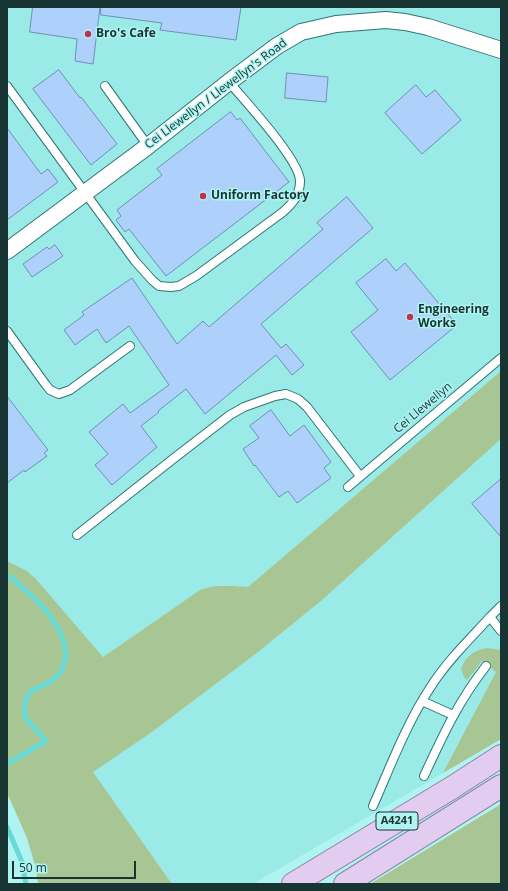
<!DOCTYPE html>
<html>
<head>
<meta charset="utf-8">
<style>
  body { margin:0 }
  #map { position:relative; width:508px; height:891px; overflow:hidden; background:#aff4f1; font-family:"Open Sans",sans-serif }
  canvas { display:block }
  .frame { position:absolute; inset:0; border:8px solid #183534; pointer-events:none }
  .scale { position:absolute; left:12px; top:861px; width:124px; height:18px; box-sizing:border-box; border:2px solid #183534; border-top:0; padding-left:5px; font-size:12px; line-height:14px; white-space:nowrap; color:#183534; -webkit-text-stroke:3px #aff4f1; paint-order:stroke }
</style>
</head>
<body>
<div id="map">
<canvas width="508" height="891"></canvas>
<div class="frame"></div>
<div class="scale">50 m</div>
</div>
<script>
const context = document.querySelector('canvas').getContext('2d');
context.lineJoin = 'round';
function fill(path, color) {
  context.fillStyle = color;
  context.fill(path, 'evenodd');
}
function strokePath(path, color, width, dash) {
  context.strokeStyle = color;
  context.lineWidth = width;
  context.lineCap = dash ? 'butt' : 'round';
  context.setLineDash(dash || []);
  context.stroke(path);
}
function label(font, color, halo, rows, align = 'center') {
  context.font = font + ' "Open Sans",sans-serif';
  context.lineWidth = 3;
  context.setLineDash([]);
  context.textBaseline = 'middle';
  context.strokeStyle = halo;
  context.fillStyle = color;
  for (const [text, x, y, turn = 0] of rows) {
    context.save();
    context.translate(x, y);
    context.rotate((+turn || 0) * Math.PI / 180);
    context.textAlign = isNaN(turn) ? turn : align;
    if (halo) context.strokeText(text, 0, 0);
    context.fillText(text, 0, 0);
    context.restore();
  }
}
fill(new Path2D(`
  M7 7H501V371L248 587 223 585 200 590 103 657 36 579 27 571 7 561Z
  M501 439V739L253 884H172L92 772 152 732 258 652 321 601Z`), '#9aeae7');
fill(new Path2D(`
  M501 371V439L321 601 258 652 152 732 93 772 172 884H38L36 869 27 838 7 793V561L27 571 36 579 103 657 200 590C217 584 231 586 248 587Z
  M487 648 501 650V739L443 773 496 672 482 661 467 680 464 677 461 669C465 657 474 650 487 648Z
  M501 804V884H370Z`), '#a8c594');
strokePath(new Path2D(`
  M7 575C13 578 19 584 24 589 45 606 80 645 59 674 44 694 21 679 25 718L46 741 7 764
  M7 827 22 862 26 884`), '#68dad6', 5);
const building = new Path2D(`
  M33 7H100L93 64 75 61 77 39 30 32Z
  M101 7H241L236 40 160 30 162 23 101 15Z
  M59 70 80 98 81 97 117 144 91 165 33 89Z
  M287 73 328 77 326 102 285 98Z
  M416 85 426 97 435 90 461 120 422 154 385 113Z
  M231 112 237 120 240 118 289 182 166 276 129 229 125 232 116 220 121 216 117 210 162 175 157 169Z
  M7 128 41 174 48 169 58 182 7 220Z
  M347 197 373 228 261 324 281 348 286 344 304 365 292 375 276 355 205 414 186 389 158 411 159 412 141 426 157 447 112 485 95 465 108 454 89 432 123 404 130 413 169 385 129 326 106 343 97 329 75 345 64 330 84 315 82 312 132 278 177 344 203 321 209 327 323 229 317 223Z
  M55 245 63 256 32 277 23 264 47 247 49 249Z
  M386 259 396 271 405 263 457 325 390 380 351 332 378 310 356 283Z
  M7 396 48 450 44 453 47 456 25 472 24 470 7 483Z
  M271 410 290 436 304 425 331 462 324 468 331 478 297 503 288 491 279 497 255 465 254 466 243 449 259 438 250 426Z
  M501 479V537L472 504Z`);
fill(building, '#add1fa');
strokePath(building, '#6f91b7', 1);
const lane = new Path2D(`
  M7 86 135 261 152 280 159 286 171 287 179 286 196 276 283 212C293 203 300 195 300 181 300 160 244 100 229 82
  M105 86 148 146
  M7 331 46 385 50 390 59 394 70 390 130 346
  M348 487 501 358
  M77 535 173 459 230 415 244 407 275 396 286 394 298 399 307 407 360 476
  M501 606 490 617 501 631
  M422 701 453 715
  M424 776C443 735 458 702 486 666
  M373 806C391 765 407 722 432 685 448 660 470 639 490 617`);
const street = new Path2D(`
  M7 251 148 146 229 82 277 46 301 32 336 24 386 20 405 22 428 27 501 50`);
const primary = new Path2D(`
  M293 884 453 787 501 756
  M345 884 501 786`);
strokePath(lane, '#2f7573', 10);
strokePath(street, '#2f7573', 18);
strokePath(primary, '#8f81a7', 24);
strokePath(lane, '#fff', 8);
strokePath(street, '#fff', 16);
strokePath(primary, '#e2ccef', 22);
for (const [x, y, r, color] of [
  [88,34,4,"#c13152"],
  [203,196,4,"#c13152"],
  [410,317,4,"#c13152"]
]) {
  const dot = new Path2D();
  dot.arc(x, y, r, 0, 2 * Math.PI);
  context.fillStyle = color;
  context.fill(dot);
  strokePath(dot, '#aff4f1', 1.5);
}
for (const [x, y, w] of [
  [397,821,42]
]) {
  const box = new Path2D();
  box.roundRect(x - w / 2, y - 9, w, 18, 3);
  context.fillStyle = '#aff4f1';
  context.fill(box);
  strokePath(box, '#183534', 1);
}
label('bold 11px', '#183534', null, [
  ["A4241",397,821]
]);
label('bold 12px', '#183534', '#aff4f1', [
  ["Bro's Cafe",96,34],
  ["Uniform Factory",211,196],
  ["Engineering",418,310],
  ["Works",418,324]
], 'left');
label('12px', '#183534', '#aff4f1', [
  ["Cei Llewellyn / Llewellyn's Road",216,94,-37],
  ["Cei Llewellyn",423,408,-40]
]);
</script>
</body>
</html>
